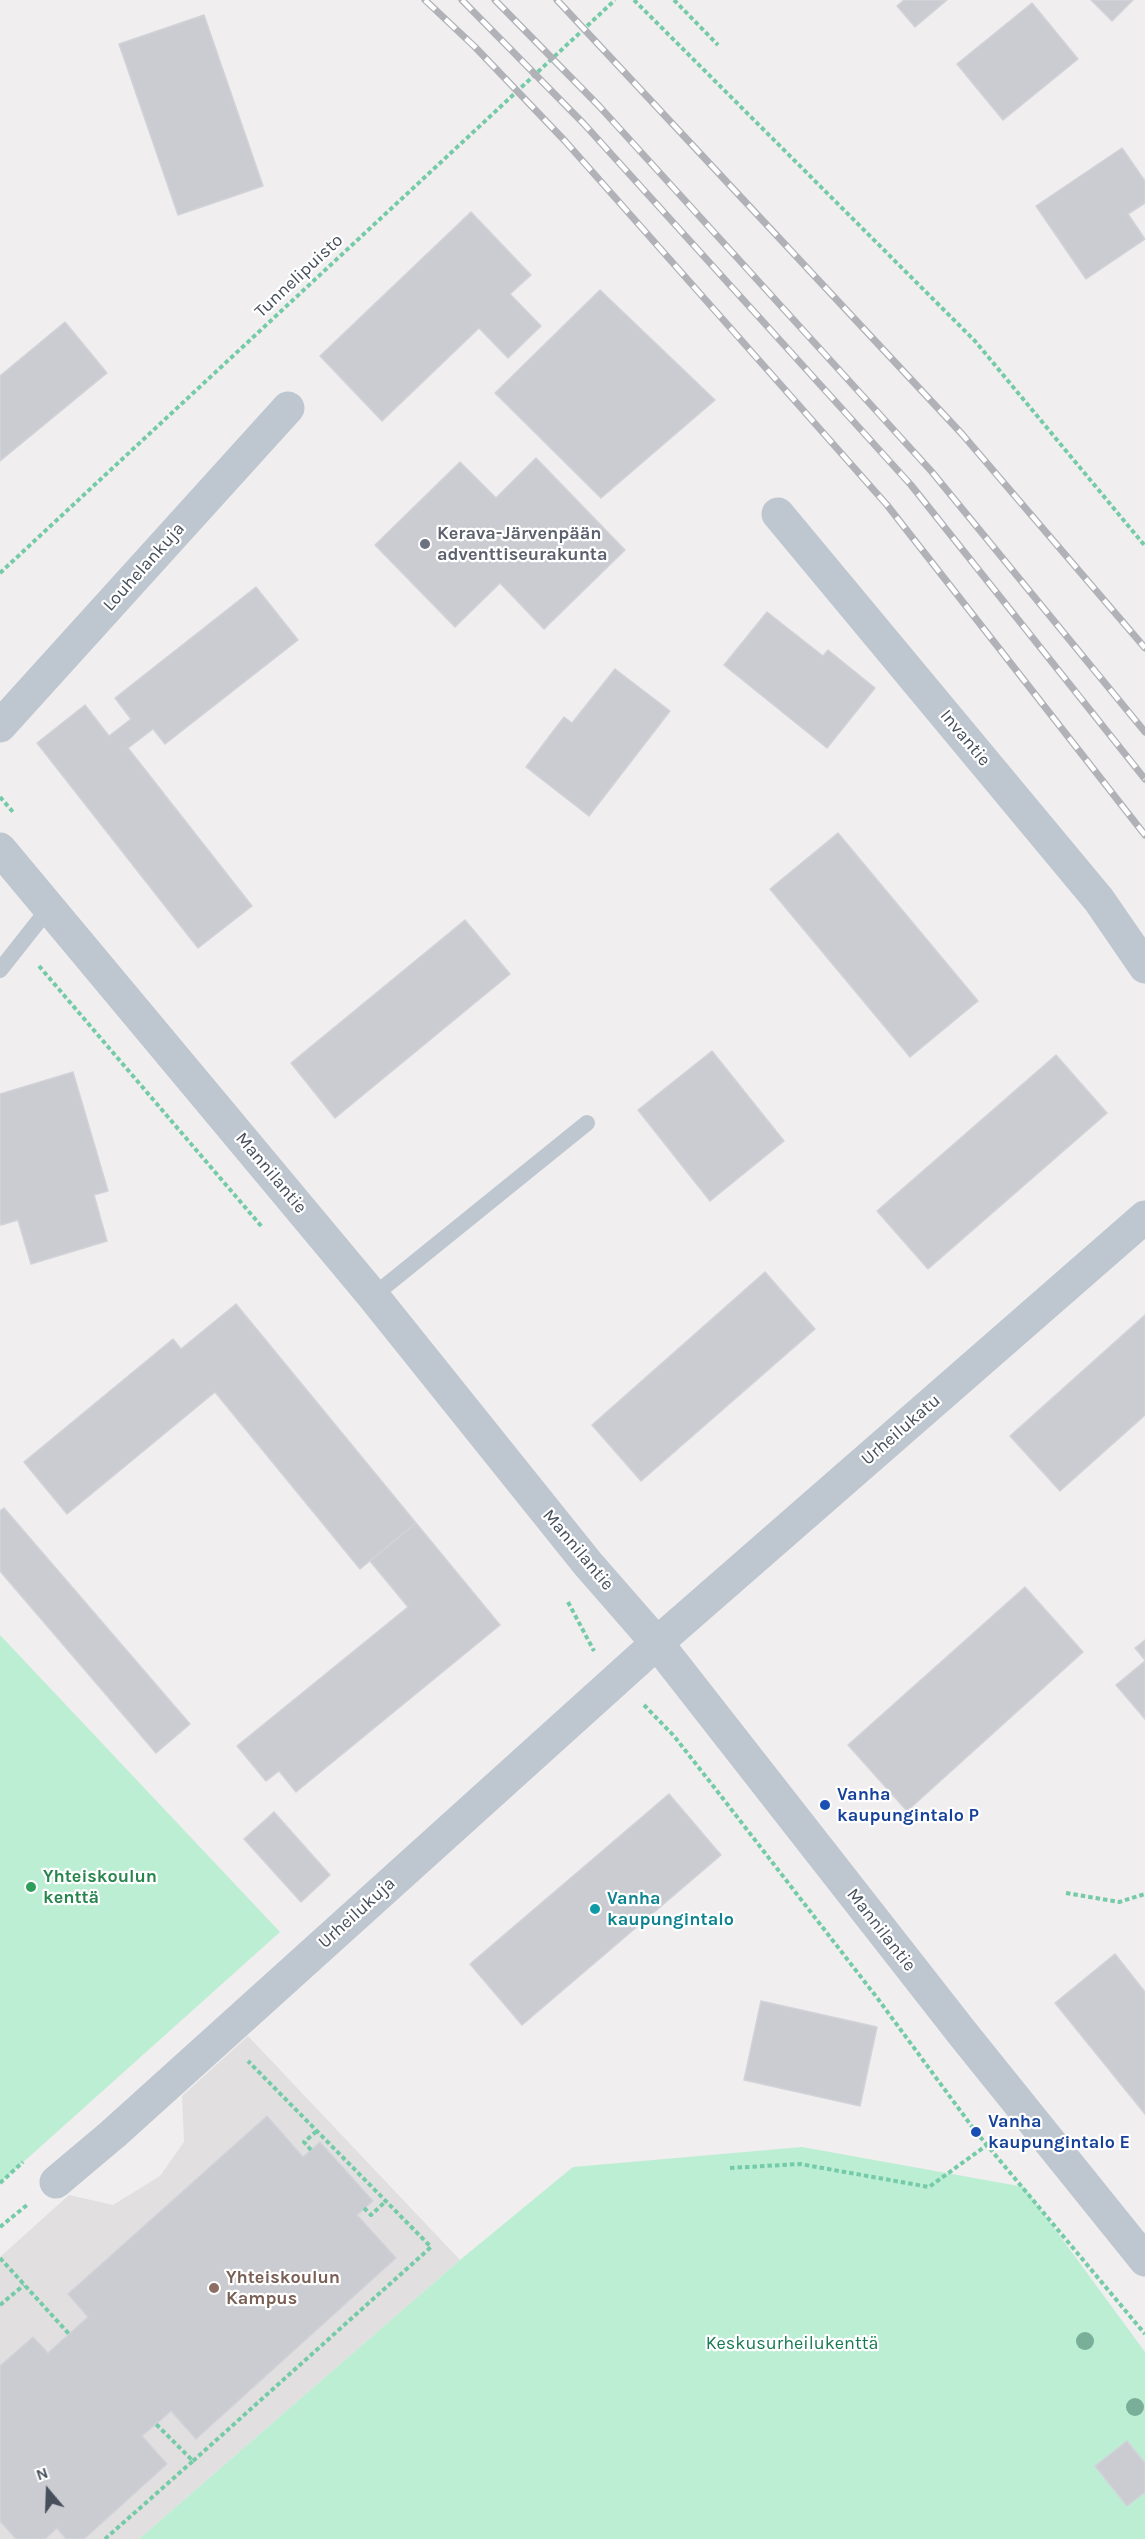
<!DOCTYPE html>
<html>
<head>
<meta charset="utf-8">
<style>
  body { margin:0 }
  #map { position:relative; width:1145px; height:2539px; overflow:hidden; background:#f0eeee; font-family:Karla,sans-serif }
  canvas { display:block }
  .north { position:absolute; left:18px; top:2461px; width:60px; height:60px; -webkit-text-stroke:4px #fff; paint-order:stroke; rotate:341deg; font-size:16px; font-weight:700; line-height:24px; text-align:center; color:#464f5b }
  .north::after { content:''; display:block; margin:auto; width:21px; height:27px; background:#464f5b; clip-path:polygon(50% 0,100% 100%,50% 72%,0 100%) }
</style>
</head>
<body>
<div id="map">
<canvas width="1145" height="2539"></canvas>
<div class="north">N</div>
</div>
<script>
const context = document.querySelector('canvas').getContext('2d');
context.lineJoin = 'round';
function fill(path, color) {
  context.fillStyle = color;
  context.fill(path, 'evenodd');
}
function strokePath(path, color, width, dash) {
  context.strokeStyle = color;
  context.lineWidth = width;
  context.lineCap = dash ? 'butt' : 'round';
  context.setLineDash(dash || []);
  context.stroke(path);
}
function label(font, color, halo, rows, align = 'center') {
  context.font = font + ' Karla,sans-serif';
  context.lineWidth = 4.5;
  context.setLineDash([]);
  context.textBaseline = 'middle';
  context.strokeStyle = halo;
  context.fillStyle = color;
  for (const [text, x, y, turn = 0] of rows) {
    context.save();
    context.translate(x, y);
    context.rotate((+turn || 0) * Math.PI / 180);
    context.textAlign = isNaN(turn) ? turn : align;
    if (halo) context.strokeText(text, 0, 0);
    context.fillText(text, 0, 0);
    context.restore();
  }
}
fill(new Path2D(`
  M248 2036 460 2260 139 2539H0V2257L69 2195 113 2205 160 2176 184 2142 182 2096Z`), '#e1dfe0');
fill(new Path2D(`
  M0 1635 280 1932 0 2183Z
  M802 2147 1024 2187 1145 2352V2539H139L460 2260 573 2167Z`), '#bceed4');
const building = new Path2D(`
  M904 0H947L915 27 897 6Z
  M1091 0H1133L1112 21Z
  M1032 3 1078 59 1003 120 957 64Z
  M204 15 263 186 178 215 119 44Z
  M1122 148 1145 181V203L1128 214 1145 239 1086 279 1036 206Z
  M471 212 531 275 510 294 541 326 508 358 479 328 382 421 320 356Z
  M600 290 715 400 601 498 495 393Z
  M65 322 107 373 0 461V376Z
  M536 458 625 550 544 629 500 583 455 627 375 545 460 462 496 498Z
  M256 587 298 640 165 744 153 729 128 748 252 906 198 948 37 743 85 705 109 736 131 719 115 698Z
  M767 612 823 656 828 650 875 688 827 748 724 665Z
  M615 669 670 711 589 816 526 767 564 717 572 723Z
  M838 833 978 1001 910 1057 770 889Z
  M465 920 510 974 335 1118 291 1063Z
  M712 1051 784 1141 710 1201 638 1110Z
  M1056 1055 1107 1113 928 1269 877 1211Z
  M73 1072 108 1191 94 1195 107 1241 31 1264 18 1220 1 1225 0 1220V1094Z
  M765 1272 815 1329 641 1481 592 1425Z
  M236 1304 416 1523 360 1569 215 1392 67 1514 24 1462 173 1339 181 1349Z
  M1145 1315V1415L1060 1491 1010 1436Z
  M4 1508 190 1724 156 1753 0 1571V1511Z
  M416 1523 500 1625 296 1792 279 1771 266 1781 237 1746 408 1607 370 1561Z
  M1025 1587 1083 1652 907 1811 848 1745Z
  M1145 1640V1660L1135 1648Z
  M1145 1661V1719L1116 1685Z
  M669 1794 721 1855 522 2025 470 1964Z
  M274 1812 330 1875 301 1902 244 1839Z
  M1115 1954 1145 1992V2114L1055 2003Z
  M761 2001 877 2027 860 2106 744 2080Z
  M267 2116 303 2157 320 2142 373 2201 357 2215 396 2258 196 2439 171 2411 156 2424 142 2436 167 2464 84 2539H66L57 2528 45 2539H16L0 2521V2366L33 2337 48 2353 88 2317 68 2294Z
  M1127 2441 1145 2463V2492L1127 2506 1095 2466Z`);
fill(building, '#cbccd2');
strokePath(building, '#d2d3d9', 1.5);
strokePath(new Path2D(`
  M634 0 975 341 1145 546
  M674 0 718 45
  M0 573 615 0
  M0 797 13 812
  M39 966 262 1227
  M568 1602 594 1651
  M644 1705 674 1736 714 1787 878 1999 976 2132 1145 2334
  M1066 1893 1119 1902 1145 1894
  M311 2150 304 2142 318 2130
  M730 2168 800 2164 929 2187 987 2145
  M0 2183 23 2162
  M364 2208 371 2215 386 2201
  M0 2227 27 2205
  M0 2258 69 2334
  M0 2305 24 2285
  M193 2461 431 2247 248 2061
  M105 2539 193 2461 156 2424`), '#75cba8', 4, [4.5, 3]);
strokePath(new Path2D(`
  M0 970 49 908
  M373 1296 587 1123`), '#bec7d0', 16);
strokePath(new Path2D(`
  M778 514 1099 900 1145 967
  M0 726 288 408
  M0 849 373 1296 588 1564 657 1643 963 2034 1145 2260
  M56 2182 113 2134 657 1643 1145 1217`), '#bec7d0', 33);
const rail = new Path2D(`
  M425 0 475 47 565 141 887 505 1145 835
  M462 0 584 124 911 485 1145 779
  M495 0 599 106 932 472 1145 732
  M557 0 962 434 1145 648`);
strokePath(rail, '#b0b2b8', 7);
strokePath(rail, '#fff', 4.5, [14]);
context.fillStyle = '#79ae98';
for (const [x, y] of [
  [1085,2341],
  [1135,2407]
]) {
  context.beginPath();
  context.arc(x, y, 9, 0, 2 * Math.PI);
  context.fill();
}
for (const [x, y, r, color] of [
  [425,544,6,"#6b7280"],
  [825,1805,6,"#1a4fb4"],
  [31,1887,6,"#2e9e5b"],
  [595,1909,6,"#0f9aa8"],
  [976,2132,6,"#1a4fb4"],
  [214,2288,6,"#8d6e63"]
]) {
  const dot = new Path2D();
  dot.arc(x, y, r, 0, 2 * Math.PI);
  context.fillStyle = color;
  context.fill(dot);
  strokePath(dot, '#fff', 2);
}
label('18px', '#464f5b', '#fff', [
  ["Tunnelipuisto",299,276,-43],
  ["Louhelankuja",144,567,-48],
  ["Invantie",965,738,50],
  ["Mannilantie",271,1173,50],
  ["Urheilukatu",901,1430,-41],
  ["Mannilantie",578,1550,50],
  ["Urheilukuja",357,1913,-42],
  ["Mannilantie",881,1930,52]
]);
label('bold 18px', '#5b616d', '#fff', [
  ["Kerava-Järvenpään",437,534],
  ["adventtiseurakunta",437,555]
], 'left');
label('bold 18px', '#164399', '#fff', [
  ["Vanha",837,1795],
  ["kaupungintalo P",837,1816],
  ["Vanha",988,2122],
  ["kaupungintalo E",988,2143]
], 'left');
label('bold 18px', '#27864d', '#fff', [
  ["Yhteiskoulun",43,1877],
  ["kenttä",43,1898]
], 'left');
label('bold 18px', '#0d838f', '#fff', [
  ["Vanha",607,1899],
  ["kaupungintalo",607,1920]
], 'left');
label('bold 18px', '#785e54', '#fff', [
  ["Yhteiskoulun",226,2278],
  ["Kampus",226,2299]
], 'left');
label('18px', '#187a52', '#fff', [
  ["Keskusurheilukenttä",792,2344]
]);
</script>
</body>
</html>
